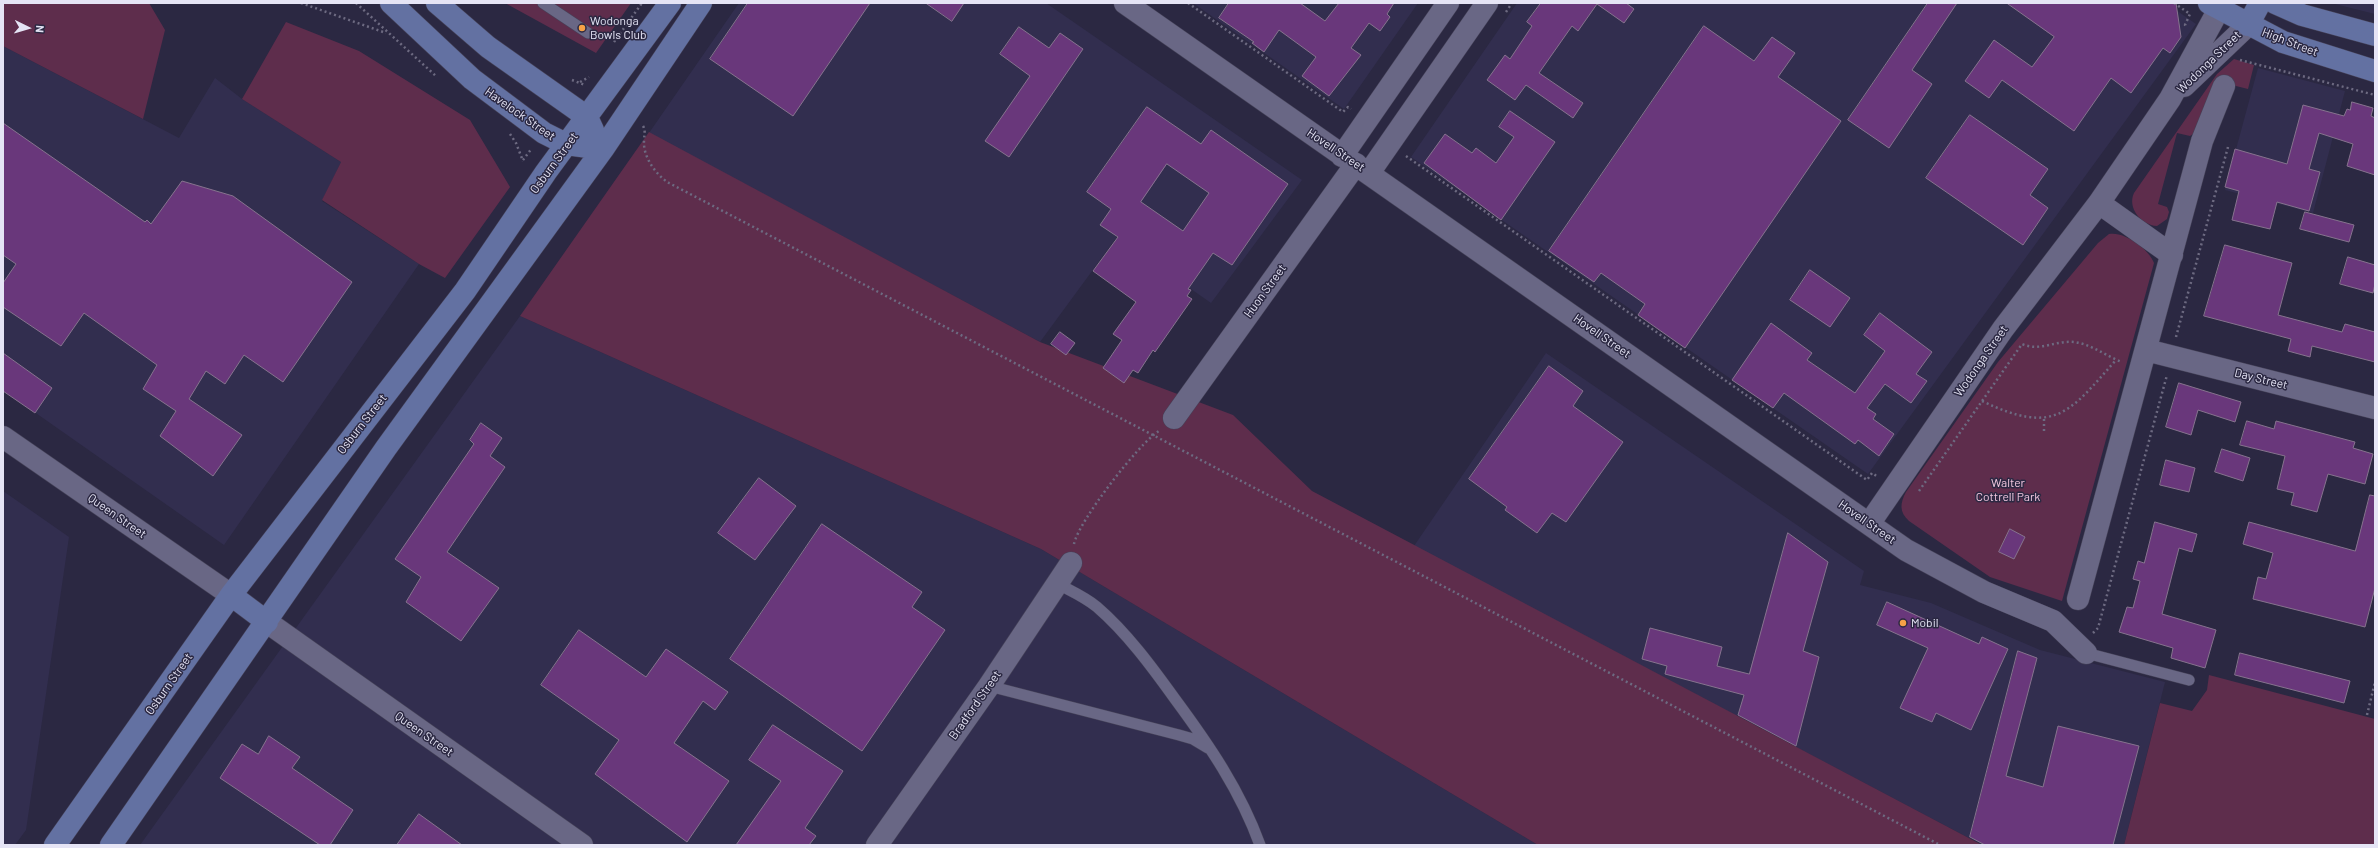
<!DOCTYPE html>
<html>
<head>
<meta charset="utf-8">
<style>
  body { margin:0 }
  #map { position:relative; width:2378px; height:848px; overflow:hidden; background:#2b2842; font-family:Barlow,sans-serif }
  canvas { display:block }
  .frame { position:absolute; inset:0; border:4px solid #e5e4f5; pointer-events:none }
  .north { position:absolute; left:8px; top:8px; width:40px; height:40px; -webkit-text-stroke:3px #2b2842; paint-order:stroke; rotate:95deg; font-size:11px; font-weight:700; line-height:16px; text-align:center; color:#e5e4f5 }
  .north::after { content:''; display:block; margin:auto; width:14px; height:18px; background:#e5e4f5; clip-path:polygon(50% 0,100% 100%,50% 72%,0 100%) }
</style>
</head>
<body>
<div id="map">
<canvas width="2378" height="848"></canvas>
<div class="frame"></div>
<div class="north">N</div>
</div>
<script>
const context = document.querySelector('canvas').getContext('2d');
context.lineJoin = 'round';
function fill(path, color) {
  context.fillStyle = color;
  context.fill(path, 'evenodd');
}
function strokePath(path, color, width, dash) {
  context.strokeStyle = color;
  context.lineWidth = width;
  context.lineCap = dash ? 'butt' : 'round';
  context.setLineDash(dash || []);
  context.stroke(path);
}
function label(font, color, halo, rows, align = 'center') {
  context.font = font + ' Barlow,sans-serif';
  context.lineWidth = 3;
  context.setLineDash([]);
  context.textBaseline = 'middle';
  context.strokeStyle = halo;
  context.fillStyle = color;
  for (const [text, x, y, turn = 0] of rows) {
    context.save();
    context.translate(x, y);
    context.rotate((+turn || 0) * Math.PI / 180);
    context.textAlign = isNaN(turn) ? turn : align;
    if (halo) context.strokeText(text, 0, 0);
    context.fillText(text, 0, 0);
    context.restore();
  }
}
fill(new Path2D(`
  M739 3H1046L1302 180 1211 303 1117 237 1040 342 649 133Z
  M1193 3H1418L1344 109Z
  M1517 3H2166L2196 24 1868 474 1411 157Z
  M2331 3H2375V14Z
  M3 46 179 138 215 78 242 99 341 162 322 201 419 264 224 545 3 390Z
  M2258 68 2345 91 2313 213 2225 190Z
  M520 316 1041 549 1538 845H140Z
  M1546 353 1864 571 1860 585 1931 603 2040 650 2165 682 2124 845H1982L1414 546Z
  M3 491 69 537 26 830 15 845H3Z`), '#322e4f');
fill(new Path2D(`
  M3 3H149L165 30 143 119 3 46Z
  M505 3H631L596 53Z
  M286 22 359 51 470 120 510 187 445 278 419 264 322 200 341 162 242 99Z
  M2234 59 2254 65 2248 89 2216 81 2193 134 2190 136 2177 133 2158 204 2167 207 2169 212 2167 219 2157 226C2141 225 2127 208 2134 193L2217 74Z
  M649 132 1040 342 1233 415 1312 491 1982 845H1538L1041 549 520 316Z
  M2109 234C2124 231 2149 249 2154 263L2062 601 1990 577 1909 521C1899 512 1900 503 1906 492L1998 362 2098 243Z
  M2209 675 2375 719V845H2124L2160 703 2192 711 2207 690Z`), '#5e2d4c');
const building = new Path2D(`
  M748 3H870L793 116 710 59Z
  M926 3H964L952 21Z
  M1229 3H1300L1325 21 1339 3H1394L1387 14 1390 17 1380 31 1369 23 1351 48 1361 55 1329 96 1302 76 1316 57 1279 30 1264 52 1252 43 1254 42 1219 18Z
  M1541 3H1626L1634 9 1624 23 1597 4 1578 31 1572 26 1539 73 1583 103 1573 118 1526 85 1515 100 1487 80 1505 55 1510 59 1532 26 1527 22Z
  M1928 3H1957L1912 70 1932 84 1889 148 1848 120Z
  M2007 3H2176L2181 37 2170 53 2163 48 2131 93 2111 78 2074 131 2002 80 1989 98 1965 81 1994 40 2032 67 2054 37Z
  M1704 26 1754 61 1772 37 1795 53 1778 77 1841 121 1685 348 1638 315 1645 304 1601 273 1594 282 1549 251Z
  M1019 27 1049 48 1060 33 1083 49 1009 157 985 141 1030 76 1000 54Z
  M2352 102 2373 108 2371 116 2375 118V175L2347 166 2353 144 2319 133 2309 169 2320 172 2309 211 2277 202 2270 229 2232 220 2239 191 2225 187 2235 149 2287 164 2303 105 2344 116 2347 109 2350 110Z
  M1147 107 1201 144 1211 130 1288 184 1232 265 1213 253 1188 289 1191 290 1187 296 1192 299 1155 352 1153 350 1138 373 1133 370 1124 383 1103 368 1122 340 1113 334 1136 302 1093 271 1118 237 1100 225 1111 209 1087 192ZM1167 164 1209 193 1183 231 1141 202Z
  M1510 111 1555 142 1501 220 1424 163 1445 134 1472 153 1476 148 1496 163 1514 137 1499 127Z
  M1970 115 2048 169 2030 195 2048 208 2023 245 1926 178Z
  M3 123 145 222 147 220 151 224 182 181 233 196 352 282 283 382 244 355 225 384 206 371 189 399 242 435 213 476 160 436 176 411 143 389 157 365 84 313 61 346 3 307V283L16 264 3 255Z
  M2305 212 2354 225 2349 242 2300 229Z
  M2225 245 2292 263 2278 315 2342 332 2345 324 2375 332V362L2312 346 2310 357 2288 351 2291 339 2204 316Z
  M2348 257 2375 265V284L2373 293 2340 284Z
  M1810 270 1850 298 1830 327 1790 300Z
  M1880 313 1932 352 1916 374 1927 381 1911 403 1885 384 1867 408 1876 414 1873 419 1894 434 1879 456 1858 440 1855 444 1784 393 1773 408 1732 380 1771 323 1812 353 1807 360 1855 393 1885 351 1864 335Z
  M1060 332 1075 343 1066 355 1051 344Z
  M3 353 52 388 35 413 3 391Z
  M1549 366 1583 391 1573 406 1623 442 1566 522 1552 513 1537 533 1505 510 1507 507 1469 479Z
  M2179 383 2241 402 2235 422 2198 410 2191 435 2166 427Z
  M2247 421 2274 429 2276 421 2355 442 2353 448 2373 454 2365 484 2328 474 2317 512 2291 505 2294 493 2277 489 2285 456 2240 445Z
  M481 423 502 438 490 456 505 467 447 552 499 588 461 641 406 602 421 577 395 559 474 444 470 440Z
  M2222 449 2250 458 2243 481 2215 472Z
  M2166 460 2195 468 2189 492 2160 485Z
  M759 478 796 506 755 560 718 533Z
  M2370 495 2375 496V588L2365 627 2253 599 2258 577 2266 579 2273 553 2243 544 2249 522 2355 551Z
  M2155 522 2197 534 2192 552 2179 548 2162 614 2216 630 2205 668 2171 658 2173 648 2119 632 2127 607 2133 608 2140 581 2133 579 2138 561 2144 563Z
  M822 524 922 592 912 607 945 630 862 751 730 659Z
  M2010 529 2025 537 2014 559 1999 552Z
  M1788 533 1828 562 1803 651 1819 657 1796 746 1738 715 1744 695 1665 674 1667 666 1642 659 1650 628 1722 647 1717 666 1749 674Z
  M1887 602 1979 644 1982 637 2008 649 1971 730 1936 713 1932 722 1900 708 1928 648 1877 625Z
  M579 630 646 677 666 649 728 692 715 710 703 701 674 743 729 781 687 842 595 774 619 740 541 685Z
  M2018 651 2037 658 2006 776 2043 787 2058 726 2139 746 2113 845H1985L1970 837Z
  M2240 653 2350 681 2344 703 2235 675Z
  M773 725 843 771 805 828 816 836 809 845H736L781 781 749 760Z
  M269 736 300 757 292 768 353 810 330 845H320L220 778 242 744 258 754Z
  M419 814 462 845H397Z`);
fill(building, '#69377b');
strokePath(building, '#86738e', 1);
const lane = new Path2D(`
  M543 3 588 33
  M1058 584C1071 591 1085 597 1097 607 1127 633 1152 667 1175 699 1209 745 1240 790 1260 845
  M2086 653 2189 680
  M989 686 1179 735 1193 739 1208 748`);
const street = new Path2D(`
  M1125 3 1906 550 1984 592 2053 621 2086 653
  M2184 86 2248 25
  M1342 156 1448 3
  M1369 173 1487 3
  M2099 203 2172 255
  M2146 350 2375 408
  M1174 418 1356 164
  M3 437 231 595
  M1869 524 2003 329 2099 203 2170 99 2219 9
  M2078 599 2202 141 2224 86
  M267 622 582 845
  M877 845 989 686 1071 563`);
const secondary = new Path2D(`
  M391 3 472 79 544 133 566 144 603 149
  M437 3 488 47 587 117 593 130
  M2209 3 2283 42 2375 71
  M2275 3 2302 15 2375 35
  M2248 25 2260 3
  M231 595 267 622
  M55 845 231 595 465 291 546 172 670 3
  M111 845 386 448 603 149 701 3`);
strokePath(lane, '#464359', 12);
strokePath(street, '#464359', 23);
strokePath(secondary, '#464359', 23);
strokePath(new Path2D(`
  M301 3 386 33
  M356 3 437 77
  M1188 3 1343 112 1348 107 1351 109
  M2174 3 2190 14 2185 25 2187 26
  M1506 12 1512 3
  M614 42 642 3
  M2240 60 2375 95
  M572 80 585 85
  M580 82 589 77
  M643 126C646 131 644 135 644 141 643 157 656 175 669 183L1940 845
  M510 134 516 143 523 161
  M1406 156 1867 480 1872 473 1878 477
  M523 160 532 148
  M2176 337 2228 147
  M1982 401C2055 436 2069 413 2116 360
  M2044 431V419
  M1919 491 2022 344C2040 352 2056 340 2074 342 2091 344 2106 356 2122 362
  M1074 544C1078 522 1139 443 1159 431
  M2093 633 2098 628 2167 375
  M2367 715 2375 682`), '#6d6a81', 2.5, [2, 3]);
strokePath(lane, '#696785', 11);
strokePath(street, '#696785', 22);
strokePath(secondary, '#6371a2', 22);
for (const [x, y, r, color] of [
  [582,28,4,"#f6a247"],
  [1903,623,4,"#f6a247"]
]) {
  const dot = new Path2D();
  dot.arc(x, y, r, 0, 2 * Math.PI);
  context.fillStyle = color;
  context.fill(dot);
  strokePath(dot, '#2b2842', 1.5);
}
label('12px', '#e5e4f5', '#2b2842', [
  ["Wodonga",590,21],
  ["Bowls Club",590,35],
  ["Mobil",1911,623]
], 'left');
label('12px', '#e5e4f5', '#2b2842', [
  ["High Street",2290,42,21],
  ["Wodonga Street",2209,62,-44],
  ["Havelock Street",520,114,35],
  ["Hovell Street",1336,150,34],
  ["Osburn Street",554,163,-54],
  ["Huon Street",1265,291,-54],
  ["Hovell Street",1602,336,35],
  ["Wodonga Street",1981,361,-55],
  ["Day Street",2261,379,14],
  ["Osburn Street",362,424,-52],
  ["Queen Street",117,516,35],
  ["Hovell Street",1867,522,35],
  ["Osburn Street",169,684,-55],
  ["Bradford Street",975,705,-55],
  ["Queen Street",424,734,35]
]);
label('12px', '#f2c6df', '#2b2842', [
  ["Walter",2008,483],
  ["Cottrell Park",2008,497]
]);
</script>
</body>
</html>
